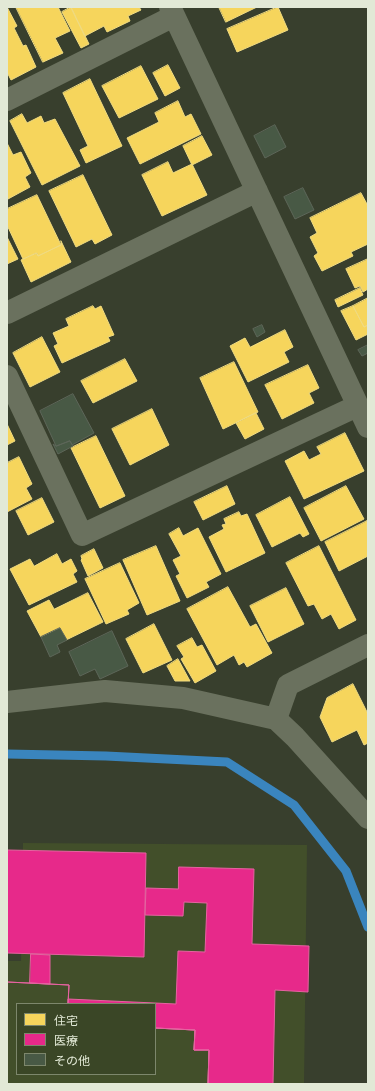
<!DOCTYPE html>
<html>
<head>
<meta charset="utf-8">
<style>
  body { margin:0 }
  #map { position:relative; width:375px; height:1091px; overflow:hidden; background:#383f2d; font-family:Georgia,"Noto Sans JP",serif }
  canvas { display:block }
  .frame { position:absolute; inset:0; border:8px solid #e2e9d6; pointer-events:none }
  .legend { position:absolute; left:16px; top:1003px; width:140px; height:72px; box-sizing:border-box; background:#3a4626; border:1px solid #7d876c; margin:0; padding:5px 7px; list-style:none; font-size:12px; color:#e2e9d6 }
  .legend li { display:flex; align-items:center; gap:8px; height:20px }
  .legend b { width:20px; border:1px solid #7d876c }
</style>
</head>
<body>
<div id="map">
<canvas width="375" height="1091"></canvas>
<div class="frame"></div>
<ul class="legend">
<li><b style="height:11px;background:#f6d55c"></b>住宅</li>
<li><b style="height:11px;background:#e7298a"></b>医療</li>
<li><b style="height:11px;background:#485945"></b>その他</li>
</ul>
</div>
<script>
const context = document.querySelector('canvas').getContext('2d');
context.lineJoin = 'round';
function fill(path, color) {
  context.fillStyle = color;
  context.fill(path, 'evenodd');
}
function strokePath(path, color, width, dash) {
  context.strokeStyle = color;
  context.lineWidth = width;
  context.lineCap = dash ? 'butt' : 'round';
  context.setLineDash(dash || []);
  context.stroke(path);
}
fill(new Path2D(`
  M23 843 307 845 304 1084H7V961H21ZM17 1004H155V1074H17Z`), '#424f2a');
const homes = new Path2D(`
  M7 7 17 26 14 28 23 46 26 45 36 67 11 80 7 72Z
  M16 7H58L70 31 55 38 63 53 43 62Z
  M71 7H139L141 10 128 16 130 21 107 32 104 26 85 36Z
  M71 7 89 44 81 48 62 12Z
  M219 7H257L226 22Z
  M278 7 288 30 237 52 227 29Z
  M168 65 180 88 165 96 153 73Z
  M141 66 158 99 119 118 102 86Z
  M90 79 122 146 86 163 80 150 88 146 63 93Z
  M178 101 185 117 191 114 201 134 140 164 127 138 159 122 155 113Z
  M22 114 27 123 41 116 44 123 55 119 80 166 42 185 10 121Z
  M202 136 212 155 192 165 183 146Z
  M7 143 13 155 21 152 31 173 25 177 30 187 8 199Z
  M168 162 173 173 192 164 207 195 162 216 142 175Z
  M83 175 112 235 95 244 92 239 76 247 49 191Z
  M361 193 368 206V244L351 252 353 256 322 271 314 256 318 253 310 237 317 233 310 218Z
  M37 195 61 245 38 256 37 253 23 259 7 225V209Z
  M7 237 18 259 7 264Z
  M61 241 71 262 31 282 21 260 36 253 38 256 61 245Z
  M368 259V289L363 292 360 286 355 288 346 269Z
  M360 288 363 295 338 307 335 300Z
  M368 298V325L364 327 353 306Z
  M93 306 95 309 101 306 114 335 108 337 110 341 62 363 54 346 58 344 53 333 69 326 66 319Z
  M353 306 364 327 368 325V334L356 340 341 311Z
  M285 330 293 347 284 352 289 362 248 382 230 346 245 338 250 347Z
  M42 337 60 372 30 387 13 353Z
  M125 359 137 381 93 403 81 381Z
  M234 362 258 412 223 429 200 378Z
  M308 365 319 388 309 393 314 403 282 419 265 385Z
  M152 409 169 445 130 465 112 429Z
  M256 413 264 429 245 439 236 423Z
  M7 424 15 441 7 445Z
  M345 433 364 471 304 499 285 461 304 451 309 460 321 454 317 447Z
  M96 436 125 496 100 508 71 448Z
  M19 457 32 484 26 488 32 499 7 512V463Z
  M227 486 235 504 203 520 194 502Z
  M346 486 364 519 321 541 304 508Z
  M290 497 309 534 303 537 300 533 272 547 256 515Z
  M42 498 54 522 28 535 16 511Z
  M239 512 241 516 247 514 265 553 226 572 209 537 224 529 222 525 226 524 224 519Z
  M367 521 368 556 339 571 325 542Z
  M179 528 183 536 198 528 221 574 206 582 209 587 187 598 176 576 180 574 173 560 181 556 169 534Z
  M156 546 180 601 147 615 123 560Z
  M319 546 356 620 339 629 331 614 322 619 314 604 308 606 286 563Z
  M94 549 103 568 88 576 81 560 82 559 81 556Z
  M57 554 62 564 71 559 77 571 73 574 77 582 29 605 10 569 30 559 34 566Z
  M120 563 139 603 127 610 129 614 106 624 85 579Z
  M228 587 250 627 256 624 272 653 247 667 244 662 239 665 234 655 217 665 187 609Z
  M286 588 304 624 268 642 250 606Z
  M88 593 103 622 66 640 60 628 41 637 27 611 49 600 54 609Z
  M154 624 172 660 143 673 126 639Z
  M192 638 197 647 202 645 216 671 195 683 181 659 184 657 177 646Z
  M178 659 190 681H175L167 666Z
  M353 684 368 714V743L364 745 357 730 332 742 320 717 327 698Z`);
fill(homes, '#f6d55c');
strokePath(homes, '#f0db81', 1);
const health = new Path2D(`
  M7 850 146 853 144 957 7 953Z
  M179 867 254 869 252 944 309 946 308 992 275 990 273 1084H208L209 1050H194L195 1030 155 1028V1004H68V999L176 1004 178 951 205 952 207 903 184 902 183 916 145 915 146 888 178 889Z
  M31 954 50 955V984L30 983Z
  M7 982 69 985 68 1004H17V1074H155V1028L195 1030 194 1050H209L208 1084H7Z
  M7 982 69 985 68 1004H17V1074H155V1028L195 1030 194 1050H209L208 1084H7Z`);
fill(health, '#e7298a');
strokePath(health, '#e663a1', 1);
strokePath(new Path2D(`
  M7 754 106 756 227 762 294 805 346 871 368 927`), '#3a85be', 9);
const building = new Path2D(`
  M275 125 286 147 265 158 254 136Z
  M303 188 314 210 295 219 284 197Z
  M262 325 265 332 257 337 253 329Z
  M368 345V353L362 356 358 350Z
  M73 394 94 433 72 445 70 441 56 446 40 411Z
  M70 441 73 446 58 454 53 444 56 446Z
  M60 628 67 640 57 645 60 652 50 657 41 637Z
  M112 631 128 666 100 679 95 669 80 676 69 652Z`);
fill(building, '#485945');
strokePath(building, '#5d6659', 1);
strokePath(new Path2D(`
  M170 7 368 427
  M7 100 174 16
  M7 313 257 191
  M7 376 82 535 357 406
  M7 702 105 691 183 698 276 719 295 737 368 818
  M276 719 288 685 368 645`), '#6a715e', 22);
</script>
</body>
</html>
